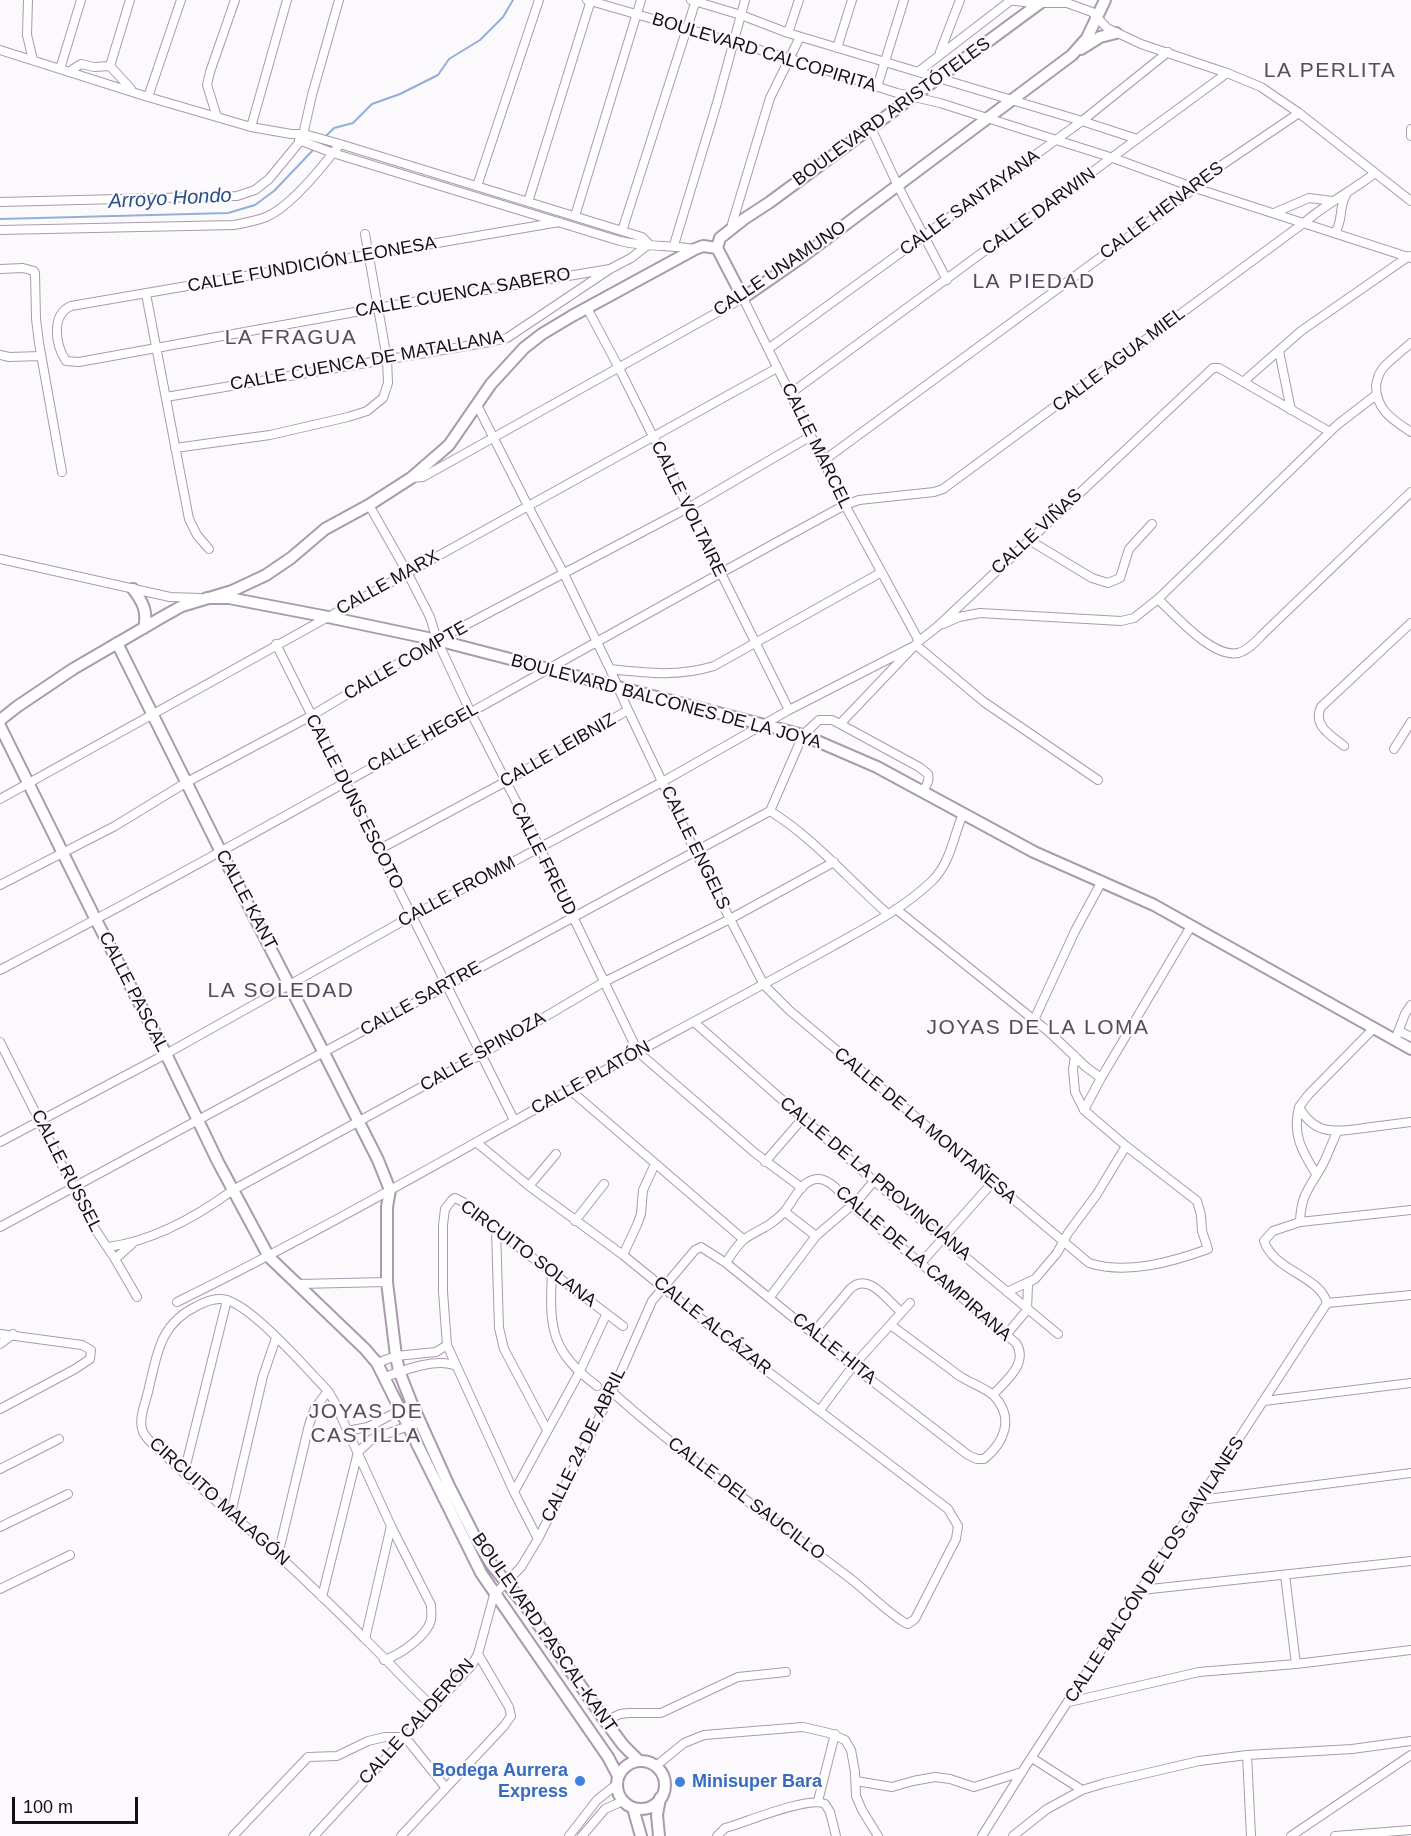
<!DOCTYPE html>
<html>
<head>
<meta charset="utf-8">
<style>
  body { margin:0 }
  #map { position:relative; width:1411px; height:1836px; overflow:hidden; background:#fcf9fd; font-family:Arial,sans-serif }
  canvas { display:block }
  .scale { position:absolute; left:12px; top:1797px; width:126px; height:27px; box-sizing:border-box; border:3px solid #150f16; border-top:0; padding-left:8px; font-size:18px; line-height:21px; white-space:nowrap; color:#150f16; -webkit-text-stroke:4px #fcf9fd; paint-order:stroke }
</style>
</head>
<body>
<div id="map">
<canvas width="1411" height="1836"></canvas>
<div class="scale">100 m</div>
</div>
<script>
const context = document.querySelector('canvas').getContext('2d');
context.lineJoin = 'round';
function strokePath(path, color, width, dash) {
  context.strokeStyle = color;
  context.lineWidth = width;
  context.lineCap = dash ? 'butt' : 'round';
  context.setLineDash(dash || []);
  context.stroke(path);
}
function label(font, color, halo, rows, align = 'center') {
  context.font = font + ' Arial,sans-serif';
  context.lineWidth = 4.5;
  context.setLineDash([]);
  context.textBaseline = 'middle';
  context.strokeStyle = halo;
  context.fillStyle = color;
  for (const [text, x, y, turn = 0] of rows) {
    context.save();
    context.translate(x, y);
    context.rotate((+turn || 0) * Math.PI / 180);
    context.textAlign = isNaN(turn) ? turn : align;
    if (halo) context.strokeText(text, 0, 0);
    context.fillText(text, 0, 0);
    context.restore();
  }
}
strokePath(new Path2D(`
  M325 137 334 128 353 123 372 104 400 94 438 75 449 59 480 40 503 17 513 0
  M0 219 228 213 255 205 274 191 315 148`), '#92afda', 2);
const street = new Path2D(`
  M28 0 27 35 33 60
  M130 0 110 66 131 89
  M587 0 788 58 897 93 940 103 1113 158 1195 188 1411 258
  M691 0 741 15 788 33 1082 121 1137 139
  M1008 0 1031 3H1067L1092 12 1107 28 1141 44 1227 73 1261 87 1299 113 1411 201
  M788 33 799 0
  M837 48 852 0
  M0 50 148 97 251 127 291 134H304L340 144 622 231 642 237 649 244
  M940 52 960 0
  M60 69 81 0
  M70 71 81 64 94 67 110 66
  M918 72 1010 1
  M877 87 904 0
  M148 97 181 0
  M217 117 207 85 210 72 235 0
  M251 127 287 0
  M871 128 898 186 947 280
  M1411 129V136
  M299 140 333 153 620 241C644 247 670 245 695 249
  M477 186 539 0
  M0 202 237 196 255 190 269 179 302 139 312 95 339 0
  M528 202 591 0
  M1274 213 1309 198 1332 201
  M575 216 641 0
  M559 222 71 306C51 315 55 344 66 361L79 362 377 308 610 269
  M732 224 770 98 800 37
  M0 230 234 225C245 223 256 221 266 217 290 207 324 165 340 144
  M622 231 696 0
  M1335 233C1344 218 1338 209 1346 195
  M674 245 717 103 745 0
  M0 269 23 268 34 271 35 273 36 319 39 343 62 472
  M146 294 189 519 197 535 209 549
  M587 308 619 368 789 710
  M1411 343C1402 351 1391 359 1383 368 1379 373 1377 379 1376 386 1376 410 1393 420 1411 432
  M768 349 1082 121 1168 52
  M1279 351 1291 410
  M0 355 9 357 41 356
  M1243 382 1301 331 1409 256
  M791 393 1227 73
  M166 397 490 342 507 338 610 269 631 258 649 244
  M477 405 528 506 564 574 610 669
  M175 448 270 435 348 417 367 411 383 398 388 383 387 359 365 234
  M823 461 1195 188 1213 171 1299 113
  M411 478 423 477 743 298 845 505 919 641
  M369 505 407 572 430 617 437 640 470 711 540 848 638 1052 755 1153 802 1188
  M1029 540 1092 578 1108 583 1120 578 1129 549 1152 524
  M0 559 170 597 201 598
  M1158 599C1175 615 1212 658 1238 653 1248 651 1257 640 1264 633L1411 492
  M943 624 959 617 980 613 1121 621 1134 618 1158 599 1337 425 1376 395
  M276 644 514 1120
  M628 710 695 851 764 985 789 1010 1089 1263C1127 1275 1172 1262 1208 1249L1202 1231 1201 1215 1197 1201 1126 1146 1084 1110 1075 1092 1073 1069 1075 1056
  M840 724 919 641 937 627 1213 368H1219L1330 432
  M1344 746C1332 736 1312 726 1321 707L1411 623
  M1394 749 1411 722
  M0 799 777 368
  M770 811C815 839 848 879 888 914
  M378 850 505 782 628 710 610 669C646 673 679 677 714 666L880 573
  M0 885 115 826 187 782 311 716 437 640 688 508 811 436
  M896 909 1049 1032 1086 1067 1101 1078
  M0 970C285 821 562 658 845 505L859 500 934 492 943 489 1305 222C1327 203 1352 191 1375 173
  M1034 1020 1075 931 1102 881
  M694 1022 874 1181 1058 1334
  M1374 1028 1309 1094 1299 1107C1315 1136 1336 1132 1364 1128 1380 1126 1395 1124 1411 1122
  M1399 1031 1411 1037
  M1395 1040 1405 1014 1411 1005
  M0 1042 91 1223 115 1259 137 1297
  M570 1090 743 1239
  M1299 1107C1292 1135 1302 1151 1316 1174
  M1084 1110 1101 1078 1191 926
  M0 1142 166 1054 412 916 662 782 789 710 916 645 984 702 1098 780
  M476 1142 529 1186 623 1255 741 1351 948 1509 958 1526 956 1539 915 1619 908 1624C896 1620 864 1589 851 1579 770 1517 687 1459 612 1392
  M765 1162 803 1118
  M529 1186 556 1154
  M785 1212 816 1236
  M575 1221 604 1184
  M1300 1222 1411 1210
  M0 1227 770 811 803 735 819 720H832L840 724 919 767 928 774C930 781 926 786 923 791
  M496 1230 499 1328 504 1349 547 1430
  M108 1247C153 1241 196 1217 233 1190L482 1054 604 982 730 919 834 862
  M623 1255 637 1225 641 1214 643 1190 655 1164
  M115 1259 132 1244
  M726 1263C731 1255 738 1243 746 1238 761 1228 770 1227 784 1212 793 1202 802 1178 819 1179 832 1180 843 1196 851 1205L1016 1343C1029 1364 1006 1380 993 1395
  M921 1263 992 1183
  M552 1273C549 1328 551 1352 597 1386
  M298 1284 387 1282
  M1007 1292 1035 1279 1057 1253 1068 1233 1097 1194 1126 1146
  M770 1297 816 1236 858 1200 874 1181
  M177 1302C344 1220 504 1125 667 1036 723 1006 778 977 833 946 867 927 904 908 932 881 951 862 953 837 963 814
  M1327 1303C1320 1276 1274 1271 1264 1241L1273 1231 1300 1222C1301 1193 1310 1188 1323 1164 1328 1154 1332 1143 1337 1132
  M1327 1303 1411 1295
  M813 1333 850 1289C868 1271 887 1300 901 1312
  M0 1334 82 1345 91 1350 90 1359 75 1369 0 1409
  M1006 1335 1027 1310 1028 1284
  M0 1344 13 1334
  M377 1363 396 1356 436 1352 447 1345
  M385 1377C404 1370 438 1357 456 1366
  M1264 1401 1411 1383
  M820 1410 853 1366 910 1303
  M347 1431 368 1427 412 1404
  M0 1469 59 1439
  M184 1473 227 1300
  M514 1492 579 1373 606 1315
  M1200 1500 1411 1473
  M231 1513 263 1376 276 1338
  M0 1527 68 1494
  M538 1539 514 1492 447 1345 443 1292V1225L445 1209 452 1200 455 1198 463 1202 496 1230 623 1326
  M278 1555 309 1425 315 1408 328 1391
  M1285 1575 1296 1664
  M0 1589 70 1555
  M1141 1590 1411 1561
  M322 1597 358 1452 372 1439 420 1422
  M365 1639 391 1526
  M384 1660C400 1655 427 1636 431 1620 432 1615 431 1610 431 1605L391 1526 334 1401 328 1391C306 1368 255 1309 227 1300 217 1297 206 1301 197 1306 159 1324 157 1355 148 1392 145 1404 138 1420 143 1432 149 1443 162 1453 171 1461 205 1493 242 1522 277 1554 307 1582 337 1610 365 1639 388 1661 409 1685 432 1706
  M1069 1702 1199 1672 1296 1664 1411 1650
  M605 1721 620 1714 629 1713H661L738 1677 786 1672
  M1247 1755 1251 1836
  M1032 1758 1082 1790
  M656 1766 684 1743 704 1735 803 1727 829 1733 845 1740 851 1750 855 1772 856 1796 862 1810 878 1836
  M856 1781 892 1787 913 1781 935 1777 950 1779 974 1787 1022 1772
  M818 1801 835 1734
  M233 1836 308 1757 337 1756 368 1741 385 1737H405L446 1788
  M314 1836 472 1665 478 1654 494 1595 521 1567 538 1539 612 1392 652 1301 695 1250 701 1247 726 1263 853 1366 968 1455 977 1459H984C1004 1443 1015 1418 994 1396 986 1388 968 1382 958 1375 936 1358 913 1342 891 1325
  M401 1836 504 1726 511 1716 509 1707 478 1654
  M569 1836 597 1800 616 1785
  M582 1836 605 1809 623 1801
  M717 1836 725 1828 732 1826C751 1820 810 1796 825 1804L830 1812 836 1836
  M982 1836 1022 1772 1327 1303
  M1013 1836 1047 1809 1082 1790 1105 1783 1199 1761 1247 1755 1352 1749 1411 1741
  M1291 1836 1411 1755
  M1335 1836 1411 1830`);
const secondary = new Path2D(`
  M1081 49 1100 37 1116 33
  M717 248 743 298 802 257 1072 55 1087 38 1105 0
  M717 248 720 238 744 219 770 202 1040 3 1041 0
  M133 589C143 602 148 612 144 628
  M207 598H229L328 617 437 640 803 735 877 767 1034 852 1154 905 1411 1049
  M117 643 221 852 324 1053 378 1160 390 1190 387 1207V1282L396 1356 399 1371 412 1404 449 1486 477 1541 492 1565 527 1608 603 1718 623 1745 639 1761
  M0 720 18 706 73 669 164 616 182 606 232 591 266 575 291 558 325 529 369 505 411 478 449 445 491 384 524 348 542 334 572 316 695 249 703 246 717 248
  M0 726 96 920 166 1054 218 1162 269 1257 365 1349 377 1363 481 1573 608 1757 618 1776
  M617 1785a24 24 0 1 1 48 0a24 24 0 1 1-48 0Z
  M633 1808 641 1836
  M659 1836 657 1815 660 1798`);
strokePath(street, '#a99aae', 10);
strokePath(secondary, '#a99aae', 14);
strokePath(street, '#fff', 8);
strokePath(secondary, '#fff', 10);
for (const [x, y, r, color] of [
  [580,1781,6,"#3f7fe0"],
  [680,1782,6,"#3f7fe0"]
]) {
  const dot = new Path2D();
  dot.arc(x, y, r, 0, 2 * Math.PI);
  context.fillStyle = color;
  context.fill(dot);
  strokePath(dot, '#fcf9fd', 2);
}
label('18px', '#150f16', '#fcf9fd', [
  ["BOULEVARD CALCOPIRITA",764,53,17],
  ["BOULEVARD ARISTÓTELES",892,112,-36],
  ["CALLE SANTAYANA",970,203,-36],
  ["CALLE HENARES",1162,211,-37],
  ["CALLE DARWIN",1039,212,-36],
  ["CALLE FUNDICIÓN LEONESA",312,265,-10],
  ["CALLE UNAMUNO",780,269,-34],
  ["CALLE CUENCA SABERO",463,293,-10],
  ["CALLE AGUA MIEL",1119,360,-37],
  ["CALLE CUENCA DE MATALLANA",367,361,-10],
  ["CALLE MARCEL",816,446,64],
  ["CALLE VOLTAIRE",688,509,64],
  ["CALLE VIÑAS",1037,532,-43],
  ["CALLE MARX",388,583,-29],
  ["CALLE COMPTE",406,661,-30],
  ["BOULEVARD BALCONES DE LA JOYA",666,702,15],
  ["CALLE HEGEL",423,738,-29],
  ["CALLE LEIBNIZ",558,751,-30],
  ["CALLE DUNS ESCOTO",354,802,63],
  ["CALLE ENGELS",695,848,64],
  ["CALLE FREUD",543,859,63],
  ["CALLE FROMM",457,892,-28],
  ["CALLE KANT",246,900,62],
  ["CALLE PASCAL",133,992,63],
  ["CALLE SARTRE",421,999,-29],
  ["CALLE SPINOZA",483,1052,-30],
  ["CALLE PLATÓN",591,1078,-29],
  ["CALLE DE LA MONTAÑESA",925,1126,40],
  ["CALLE RUSSEL",66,1171,63],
  ["CALLE DE LA PROVINCIANA",875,1179,40],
  ["CIRCUITO SOLANA",528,1254,37],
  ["CALLE DE LA CAMPIRANA",923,1264,41],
  ["CALLE ALCÁZAR",712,1326,39],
  ["CALLE HITA",834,1349,39],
  ["CALLE 24 DE ABRIL",584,1445,-64],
  ["CALLE DEL SAUCILLO",746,1499,37],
  ["CIRCUITO MALAGÓN",219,1502,42],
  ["CALLE BALCÓN DE LOS GAVILANES",1155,1570,-57],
  ["BOULEVARD PASCAL-KANT",544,1633,55],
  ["CALLE CALDERÓN",417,1722,-48]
]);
label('bold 18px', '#366cbe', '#fcf9fd', [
  ["Bodega Aurrera",568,1771],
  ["Express",568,1792],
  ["Minisuper Bara",692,1782,"left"]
], 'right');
label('italic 20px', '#284e84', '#fcf9fd', [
  ["Arroyo Hondo",170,199,-3]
]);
context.letterSpacing = '1.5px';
label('21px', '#594b5d', '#fcf9fd', [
  ["LA PERLITA",1330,71],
  ["LA PIEDAD",1034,282],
  ["LA FRAGUA",291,338],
  ["LA SOLEDAD",281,991],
  ["JOYAS DE LA LOMA",1038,1028],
  ["JOYAS DE",366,1412],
  ["CASTILLA",366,1436]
]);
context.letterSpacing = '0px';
</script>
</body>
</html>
